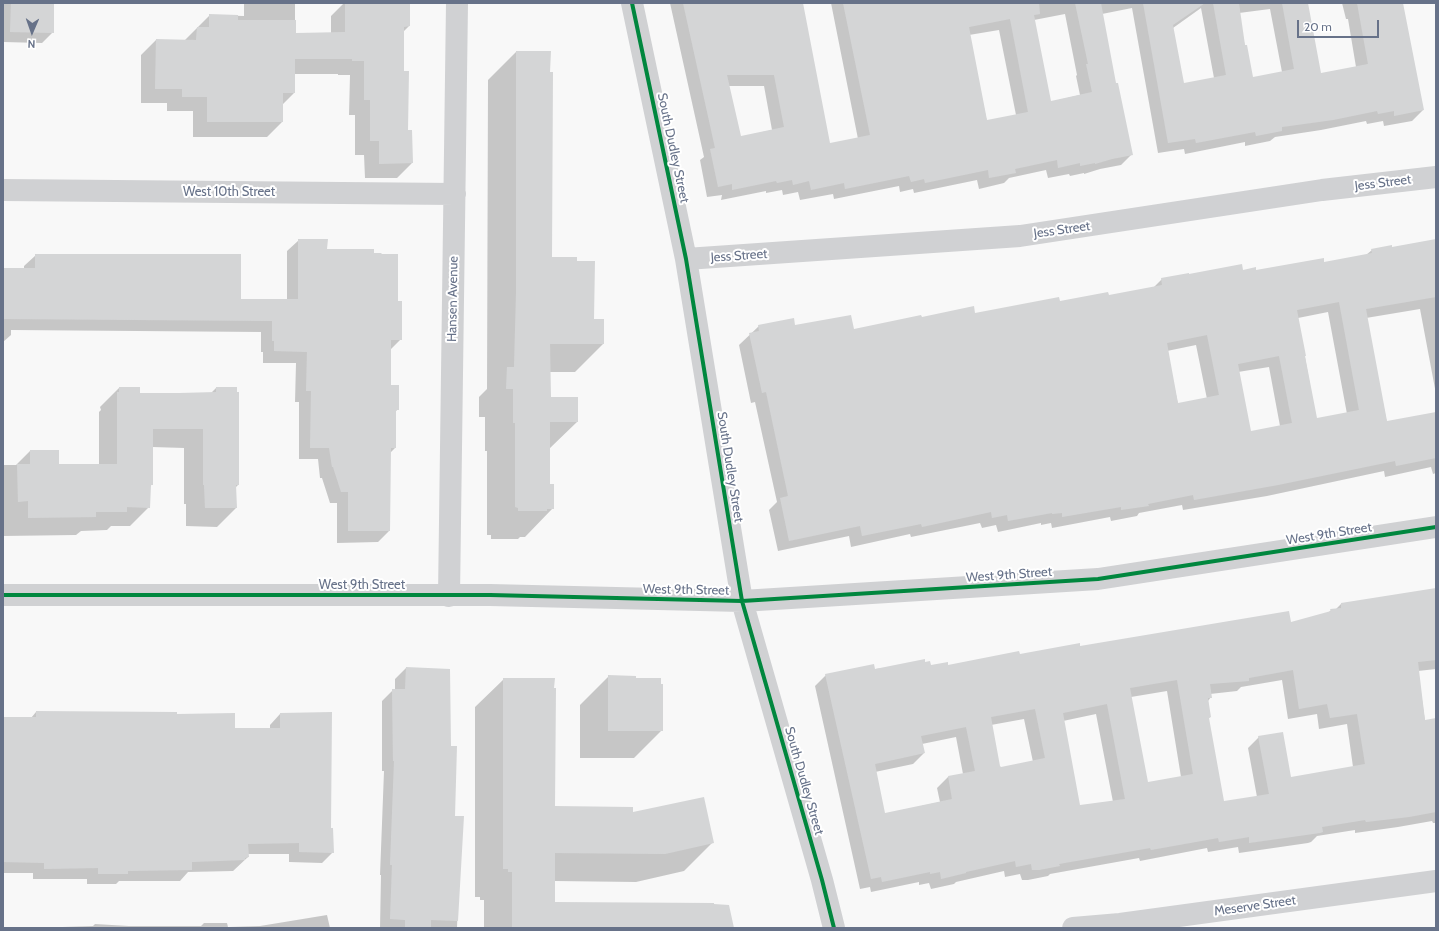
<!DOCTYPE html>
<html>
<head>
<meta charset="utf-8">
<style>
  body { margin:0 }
  #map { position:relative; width:1439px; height:931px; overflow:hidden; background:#f8f8f8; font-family:Cabin,sans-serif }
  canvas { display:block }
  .frame { position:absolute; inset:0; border:4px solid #677289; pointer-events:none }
  .north { position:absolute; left:12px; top:12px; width:40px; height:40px; -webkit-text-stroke:3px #fff; paint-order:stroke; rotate:182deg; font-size:11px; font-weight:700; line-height:16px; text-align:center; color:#677289 }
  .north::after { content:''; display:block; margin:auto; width:14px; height:18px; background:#677289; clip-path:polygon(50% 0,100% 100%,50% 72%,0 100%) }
  .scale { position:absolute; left:1297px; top:20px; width:82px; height:18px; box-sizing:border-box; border:2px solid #677289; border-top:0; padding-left:5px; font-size:12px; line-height:14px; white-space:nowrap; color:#677289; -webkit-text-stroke:3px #fff; paint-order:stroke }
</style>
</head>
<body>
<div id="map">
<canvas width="1439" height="931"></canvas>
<div class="frame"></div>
<div class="north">N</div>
<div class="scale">20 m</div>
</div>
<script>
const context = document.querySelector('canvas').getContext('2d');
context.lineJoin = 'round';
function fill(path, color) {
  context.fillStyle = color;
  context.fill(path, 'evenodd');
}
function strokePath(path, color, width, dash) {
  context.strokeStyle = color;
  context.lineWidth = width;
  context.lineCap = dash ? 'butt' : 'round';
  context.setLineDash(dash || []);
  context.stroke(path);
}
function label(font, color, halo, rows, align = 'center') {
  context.font = font + ' Cabin,sans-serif';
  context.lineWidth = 4;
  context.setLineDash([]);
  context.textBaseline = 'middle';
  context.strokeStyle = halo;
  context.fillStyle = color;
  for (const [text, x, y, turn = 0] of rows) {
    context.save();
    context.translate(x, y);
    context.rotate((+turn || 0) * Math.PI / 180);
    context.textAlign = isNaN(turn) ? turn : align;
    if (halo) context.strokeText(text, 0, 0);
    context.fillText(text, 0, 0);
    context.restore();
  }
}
fill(new Path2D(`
  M3 3H53V32L42 43 3 42Z
  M244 3H295V34L331 33V16L344 3H407L409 26 403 32V72L407 131 412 163 397 178H365L364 155H355V115H349L350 75H338V74H294V93L282 105V122L267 137H193V111H167V103H141V55L156 40 184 41 210 15 244 16Z
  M670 3H802L829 144 858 139 831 3H1307L1320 74 1356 67 1348 19H1346L1342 3H1402L1423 110 1412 121 1384 126 1383 121 1367 124 1366 121 1321 130 1275 137 1270 141 1245 146V142L1185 154 1184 149 1158 153 1132 8 1102 14 1115 84 1132 154 1121 165 1100 169 1084 174V173L1070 176 1069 174 1048 178 1046 170 1009 178 1004 183 979 189 977 180 914 193 913 189 900 192 899 186 834 199 833 194 800 200 798 192 783 195 782 190 766 193V191L721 200 722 195 707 197 700 160 704 157ZM1201 8 1214 78 1183 84 1173 28ZM1270 9 1282 72 1252 78 1245 47 1239 13ZM1065 14 1077 75 1076 76 1080 95 1050 102 1034 20ZM999 30 1016 115 987 122 969 35ZM728 86H764L772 130 740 137Z
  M516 52 551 258 576 262 593 320 603 344 575 372H550V398L577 422 549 449V485L553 508 525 537H520L518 539H491V535H487V451H485V417H479V397L487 389 488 80Z
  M299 240 326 250 373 254 397 302 401 339 390 350V386L398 409 395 412V448L390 453 389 531 378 542 337 543V503H330L322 478H320L318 459H299V402H295L296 363H263V352H261V332L11 330V335L3 342V269H24V266L36 255 240 300H287V251Z
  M1436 244V394L1420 309 1366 318 1387 423 1436 413V473L1433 474 1431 467 1385 477 1384 471 1267 496 1183 510 1182 505 1139 513 1137 516 1111 521 1110 517 1052 528 1051 523 1041 525V523L998 532 996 525 982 528 980 523 911 537 910 534 851 547 849 536 778 551 769 510 777 502 755 402 751 403 739 345 759 326H794L853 331 921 319 974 314 1108 296 1153 288 1162 279 1242 271 1255 272 1324 263 1366 255 1372 250ZM1328 312 1347 414 1316 419 1298 318ZM1196 345 1207 399 1178 404 1167 351ZM1269 367 1280 426 1250 432 1238 372Z
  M119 388 139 394H210L216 388 238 485 235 488 236 508 217 527 186 526V504H184V448L152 447V484L150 487 149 507 130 526H111L107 530 81 531 76 535 3 536V465H16L30 451 58 465H99V412L101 410 100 407Z
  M1436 590V669L1418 671 1425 721 1436 719V823H1433L1432 821 1398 827 1355 833V830L1317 836 1311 842 1308 843 1239 853 1238 847 1208 852 1207 848 1140 861 1139 858 1050 874 1048 876 1028 880H1022L1020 874 1005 877 1004 871 956 882 954 884 931 889 929 883 919 885V882L871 892 870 887 860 889 815 686 826 675 925 663 931 667 947 666 1080 647 1290 623 1328 613 1331 610H1335L1341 604ZM1282 680 1288 719 1317 714 1319 729 1347 724 1353 767 1290 778 1259 737 1248 748 1257 797 1223 802 1208 719 1210 717 1208 701 1211 697 1210 694 1237 691 1241 687ZM1167 691 1181 777 1147 783 1131 697ZM1096 714 1113 802 1079 806 1063 721ZM1024 719 1033 762 1001 768 999 766 991 725ZM956 737 963 774 948 777 937 788 940 802 884 814 875 772 913 764 924 753 922 744Z
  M406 668 450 747 454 817 459 869 457 928H380L381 875H380L384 771H382V701L393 690H395V679Z
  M609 676 662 730 634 758H580V705Z
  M504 679 554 807 632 813 712 843 684 871 636 882 554 881V903L733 928H484V900H480V897H475V707Z
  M36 712 176 715 234 729H270V725L280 714 330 829 333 852 322 863 289 862V854H248V857L233 871 188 872 180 881H119L116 884H87V879H33V873H3V718H31Z
  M327 915 330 928H31L93 926 95 924 129 926H201L204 923H227L228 927 260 926Z`), '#0003');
fill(new Path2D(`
  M11 3H54V33L10 32Z
  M345 3 410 4V26L404 27V71H409L408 130H412L413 163 379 164V141H370V100H364V61H352V59H295V93H283V122H207V97H182V89H155L156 39 196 40 197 27H209V14L238 15V20H296V33L345 32Z
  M683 3H803L830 143 870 135 843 3H1039L1040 14 1034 15 1051 101 1092 92 1086 64H1088L1075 3H1101L1116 83H1118L1133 155 1112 159 1095 164V163L1080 166V163L1058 168 1057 160 1015 169 1016 173 989 178 988 170 925 183 924 179 911 182 909 176 845 189 844 183 811 190 809 181 793 185 792 180 777 183 776 181 732 190V184L718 187 710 149 715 148ZM1010 19 1028 112 987 120 969 27ZM727 75H774L784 127 741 136Z
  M1143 3H1205L1173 25 1184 83 1226 75 1213 3H1239L1245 45H1247L1253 77 1294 69 1282 3H1308L1321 73 1368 64 1357 3H1403L1424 110 1394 116V111L1378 114 1377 111 1333 120 1282 127V131L1256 136 1255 132 1196 143 1195 139 1168 143Z
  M516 51H551L550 72H553L552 257H577V261H595L594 319H604V344H550L551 397H578V422H550V484H554V509H547V511H518V508L515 507V423H513V389H506L507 367H514L516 294Z
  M298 239H328L327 249H374V253H381L382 254H398V301H402V340H391V385H399V410H396V448H391L390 531H348V492H341L333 467H332L329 448H310L311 391H306L307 352 274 351V341H272V321L3 319V268H35V254H241V299H298Z
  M1436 239V297L1366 309 1387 421 1436 412V458L1396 466 1395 461 1278 485 1194 500 1193 495 1148 504 1149 506 1121 510V507L1062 517V513L1052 514V513L1008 521 1007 515 992 518 991 512 922 527 921 524 862 536 860 526 789 541 780 498 788 496 766 392 762 393 749 333 759 331 758 325 794 318 795 325 851 315 854 329 921 315 922 317 974 306 975 313 1059 297 1060 301 1108 292 1109 295 1162 285 1161 278 1189 273V274L1242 264 1243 270 1256 267V270L1324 258V262L1372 253 1371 249 1392 245V247ZM1339 302 1359 410 1317 418 1305 356H1306L1297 310ZM1207 335 1219 395 1178 403 1167 343ZM1279 356 1292 423 1251 431 1238 364Z
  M119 387H140V393H179L216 392V387H237V392H239V485H236L237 508H205L204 485H203V429H153V485H151L150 508 127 507V512H96V517L28 518V501L18 502 17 464H30V450H59V464H117V392H119Z
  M1436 588V660L1418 662 1425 720 1436 718V812L1409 817 1366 822 1365 820 1322 827 1323 832 1320 833 1249 843V837L1219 842 1218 838 1151 850 1150 848 1059 864 1060 866 1039 870H1032L1031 864 1016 867 1015 861 966 872V873L941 879 940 872 930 874V872L882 882 881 877 871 879 825 674 874 664 875 669 925 659V662L930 661 931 665 948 662V665L1019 651 1020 654 1080 643V646L1289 611 1291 622 1331 611 1330 609 1341 608V603ZM1293 670 1299 709 1327 704 1330 718 1357 714 1365 764 1291 777 1283 732 1258 736 1269 794 1224 801 1209 718 1211 717 1208 698H1212L1210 684 1249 681V678ZM1177 680 1193 774 1148 782 1130 688ZM1107 704 1125 799 1080 805 1063 713ZM1035 709 1045 758 1001 767 1000 766 991 717ZM966 727 975 771 948 776 952 799 885 813 875 764 925 753 921 736Z
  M406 667 450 669 451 746H457L455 816H464L458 921 431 920V928H405V920L390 919 392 865H390L394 761H393L392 689H405Z
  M608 675 636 676V678H661V684H663V731H608Z
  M503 678H555L554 688H556L555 806 633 807V812L704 797 714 843 665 854 555 853V902L714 903V904L729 905 734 928H512V872H508V869H503Z
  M36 711 177 712V714L235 713V728H280V713L332 712 331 828H333L334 853 299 852V843L248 844 249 857 245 858V860L192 862V870L128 871V874H98V868L44 869V863L3 862V717H36Z`), '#d4d5d6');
strokePath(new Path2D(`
  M632 3 686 259 742 601 822 880 834 928
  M3 190 455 194
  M686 259 1020 236 1322 190 1436 177
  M3 595H490L742 601 1098 579 1436 527
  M449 596 457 3
  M1073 928 1120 924 1436 881`), '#d0d1d3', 22);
strokePath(new Path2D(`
  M632 3 686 259 742 601 822 880 834 928
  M3 595H490L742 601 1098 579 1436 527`), '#00873e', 4);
label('13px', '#677289', '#fff', [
  ["South Dudley Street",673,148,78],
  ["Jess Street",1383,183,-7],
  ["West 10th Street",229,192],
  ["Jess Street",1062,230,-8],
  ["Jess Street",739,256,-4],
  ["Hansen Avenue",453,299,-89],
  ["South Dudley Street",730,467,81],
  ["West 9th Street",1329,534,-9],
  ["West 9th Street",1009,575,-4],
  ["West 9th Street",362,585],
  ["West 9th Street",686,590,1],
  ["South Dudley Street",804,781,74],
  ["Meserve Street",1255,906,-8]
]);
</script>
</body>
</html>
